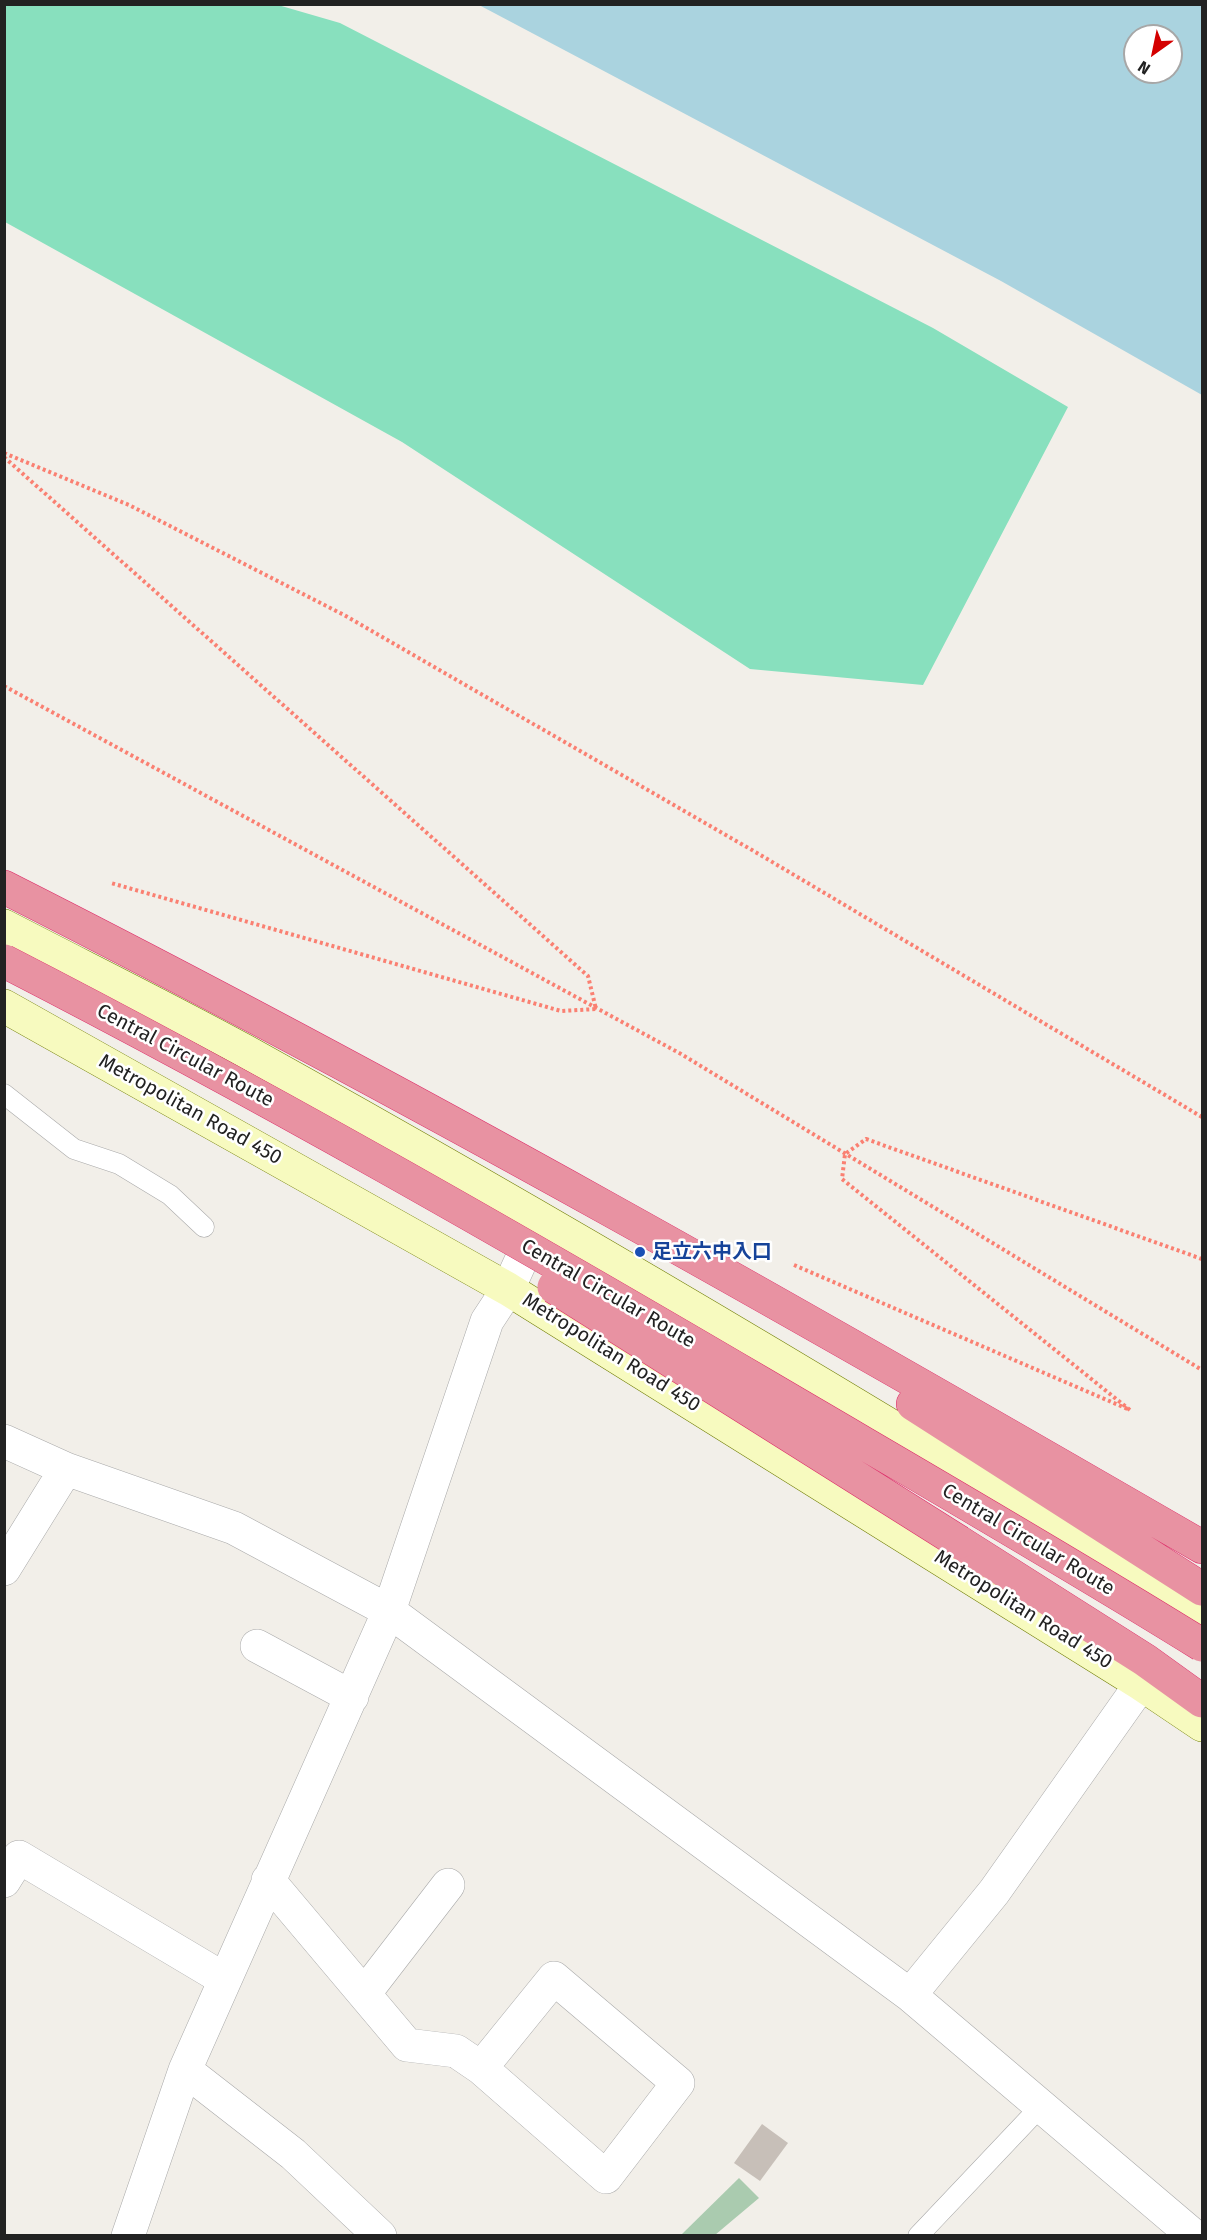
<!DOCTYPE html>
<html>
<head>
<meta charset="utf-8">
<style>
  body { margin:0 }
  #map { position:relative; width:1207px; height:2240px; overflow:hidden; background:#f2efe9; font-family:"Fira Sans",sans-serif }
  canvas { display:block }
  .frame { position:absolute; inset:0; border:6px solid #222; pointer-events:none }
  .north { position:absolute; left:1123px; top:24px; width:60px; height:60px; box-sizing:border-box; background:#fff; border:2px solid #a7a7a7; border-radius:50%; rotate:213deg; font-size:16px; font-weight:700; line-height:24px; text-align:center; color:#222 }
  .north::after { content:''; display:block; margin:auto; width:21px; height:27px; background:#d40000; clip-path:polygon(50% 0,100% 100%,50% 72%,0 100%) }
</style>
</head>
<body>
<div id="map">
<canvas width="1207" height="2240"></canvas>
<div class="frame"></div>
<div class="north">N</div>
</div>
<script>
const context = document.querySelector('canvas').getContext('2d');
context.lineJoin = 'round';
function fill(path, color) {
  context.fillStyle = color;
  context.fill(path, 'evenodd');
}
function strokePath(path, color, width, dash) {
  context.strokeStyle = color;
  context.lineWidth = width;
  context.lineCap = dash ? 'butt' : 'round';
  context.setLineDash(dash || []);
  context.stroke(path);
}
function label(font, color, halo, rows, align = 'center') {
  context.font = font + ' "Fira Sans","Noto Sans JP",sans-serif';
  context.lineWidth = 5;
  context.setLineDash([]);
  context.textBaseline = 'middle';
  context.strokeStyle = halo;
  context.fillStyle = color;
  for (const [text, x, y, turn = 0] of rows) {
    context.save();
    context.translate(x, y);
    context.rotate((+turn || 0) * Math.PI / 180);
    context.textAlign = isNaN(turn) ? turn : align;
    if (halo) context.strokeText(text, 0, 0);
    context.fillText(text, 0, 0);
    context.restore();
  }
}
fill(new Path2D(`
  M739 2178 759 2198 715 2235H681Z`), '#aacbaf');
fill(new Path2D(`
  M5 4 278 5 340 23 933 328 1068 407 923 685 750 669 402 442 5 222Z`), '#88e0be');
fill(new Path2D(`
  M479 5H1202V395L1001 281ZM1135 36H1171V72H1135Z`), '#aad3df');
fill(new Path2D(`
  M762 2124 788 2143 760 2181 734 2163Z`), '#c7bfb8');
const lane = new Path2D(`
  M4 1094 74 1149 119 1164 170 1195 204 1227
  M918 2236 1042 2105`);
const street = new Path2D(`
  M4 1441 66 1469 234 1528 389 1611 910 1995 1194 2236
  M4 1569 66 1469
  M257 1646 352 1697
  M268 1880 407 2045 456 2051 481 2068 606 2177 678 2083 554 1978 481 2068
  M4 1881 19 1857 224 1979
  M364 1994 448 1885
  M910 1995 994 1892 1141 1684
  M185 2070 293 2154 380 2236
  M128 2236 185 2070 389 1611 487 1321 508 1289 539 1221`);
const secondary = new Path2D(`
  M4 926C85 968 166 1008 245 1051 569 1231 888 1421 1202 1617
  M4 1006 508 1289 1141 1684 1202 1725`);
const highway = new Path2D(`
  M4 887C411 1093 808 1319 1202 1547
  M913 1404 1202 1589
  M959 1542 1145 1660 1202 1701`);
strokePath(lane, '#a9a9a9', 21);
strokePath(street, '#a9a9a9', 34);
strokePath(secondary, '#707d05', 34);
strokePath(highway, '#dc2a67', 34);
strokePath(new Path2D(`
  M4 453 129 505 344 615 752 850 1202 1117
  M4 457 588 976 596 1009 561 1011 111 883
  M4 686 681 1054 1202 1370
  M794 1265 1130 1410 842 1179 845 1154 866 1139 1202 1259`), '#fa8072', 4, [3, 3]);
strokePath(lane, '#fff', 20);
strokePath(street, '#fff', 33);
strokePath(secondary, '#f7fabf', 33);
strokePath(highway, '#e892a2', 33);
const highwayBridge = new Path2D(`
  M4 961C261 1093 512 1237 761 1383 909 1470 1057 1555 1202 1645
  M554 1287 959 1542`);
strokePath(highwayBridge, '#dc2a67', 34, []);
strokePath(highwayBridge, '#e892a2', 33);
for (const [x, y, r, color] of [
  [640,1252,6,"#1a4fb4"]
]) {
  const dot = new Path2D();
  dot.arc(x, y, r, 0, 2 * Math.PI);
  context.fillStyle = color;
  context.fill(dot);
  strokePath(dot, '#fff', 2);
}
label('20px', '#222', '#fff', [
  ["Central Circular Route",185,1056,28],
  ["Metropolitan Road 450",190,1110,29],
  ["Central Circular Route",608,1294,30],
  ["Metropolitan Road 450",611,1353,32],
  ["Central Circular Route",1028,1540,31],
  ["Metropolitan Road 450",1023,1610,32]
]);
label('bold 20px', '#164399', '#fff', [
  ["足立六中入口",652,1252]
], 'left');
</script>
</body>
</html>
